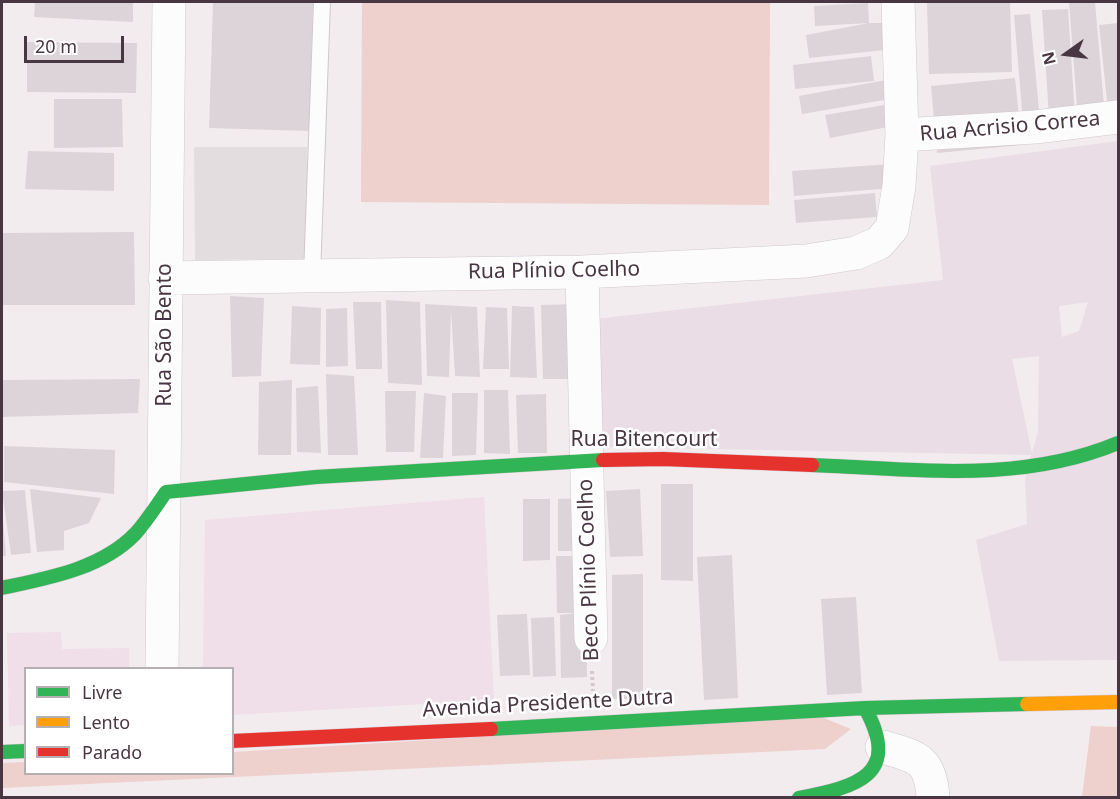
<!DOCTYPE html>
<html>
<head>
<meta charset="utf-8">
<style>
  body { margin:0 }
  #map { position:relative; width:1120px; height:799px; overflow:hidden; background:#f2ecef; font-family:"Noto Sans",sans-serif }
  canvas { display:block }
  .frame { position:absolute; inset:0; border:3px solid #493643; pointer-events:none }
  .legend { position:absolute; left:24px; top:667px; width:210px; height:108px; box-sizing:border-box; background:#fff; border:2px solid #b6afb4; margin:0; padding:8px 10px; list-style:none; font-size:18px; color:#493643 }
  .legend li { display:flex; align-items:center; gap:12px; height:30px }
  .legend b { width:30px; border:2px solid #b6afb4 }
  .north { position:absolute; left:1036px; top:24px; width:60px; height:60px; -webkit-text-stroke:4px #fff; paint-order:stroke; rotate:256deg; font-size:16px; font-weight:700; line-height:24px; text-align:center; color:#493643 }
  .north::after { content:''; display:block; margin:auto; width:21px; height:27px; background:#493643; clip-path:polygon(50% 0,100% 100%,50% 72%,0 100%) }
  .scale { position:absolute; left:24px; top:36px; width:100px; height:27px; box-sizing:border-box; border:3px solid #493643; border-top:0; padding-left:8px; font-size:18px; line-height:21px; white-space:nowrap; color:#493643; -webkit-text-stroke:4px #fff; paint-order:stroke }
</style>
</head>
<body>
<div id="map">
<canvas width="1120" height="799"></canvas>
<div class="frame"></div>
<ul class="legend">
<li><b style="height:8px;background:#30b455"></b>Livre</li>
<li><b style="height:8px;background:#ff9f0a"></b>Lento</li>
<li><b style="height:8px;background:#e5322d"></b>Parado</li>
</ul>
<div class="north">N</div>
<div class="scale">20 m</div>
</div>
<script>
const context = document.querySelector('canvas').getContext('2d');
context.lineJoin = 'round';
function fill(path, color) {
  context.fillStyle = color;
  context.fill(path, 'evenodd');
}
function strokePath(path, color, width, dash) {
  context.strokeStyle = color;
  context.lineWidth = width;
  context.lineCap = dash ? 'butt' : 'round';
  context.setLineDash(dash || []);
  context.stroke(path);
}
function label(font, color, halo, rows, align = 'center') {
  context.font = font + ' "Noto Sans",sans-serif';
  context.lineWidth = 5;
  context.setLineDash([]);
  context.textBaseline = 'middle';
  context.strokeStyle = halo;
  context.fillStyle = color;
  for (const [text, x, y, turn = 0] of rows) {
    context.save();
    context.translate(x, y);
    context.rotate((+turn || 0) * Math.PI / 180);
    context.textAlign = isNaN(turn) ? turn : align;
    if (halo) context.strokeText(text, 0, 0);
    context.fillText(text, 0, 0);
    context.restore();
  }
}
fill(new Path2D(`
  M1118 141V660L999 661 976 540 1027 524 1025 480 1031 455 604 447 595 319 943 280 930 166ZM1088 302 1079 331 1062 337 1059 306ZM1039 356 1038 431 1032 453 1012 359Z`), '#eadde5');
fill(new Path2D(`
  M484 497 494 700 233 715 232 668H203L205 520Z
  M61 632 62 649 129 648V668H26L25 725 9 726 7 633Z`), '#f0dee8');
fill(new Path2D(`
  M362 2H770L769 205 361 202Z
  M819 716 851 729 825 749 2 788V763L25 762 26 774H232L233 752Z
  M1091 726 1118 727V797H1082Z`), '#eed0cc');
fill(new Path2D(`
  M194 147H307V259L195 260Z`), '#e4dde0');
fill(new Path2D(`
  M35 2H133V22L34 17Z
  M213 2H313L309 131 209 128Z
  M927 2H1010L1012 72 929 74Z
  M1069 2H1095L1106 129 1079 132Z
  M868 3 869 23H882L885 50 809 58 806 35 869 23 815 26 814 6Z
  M1068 9 1075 116 1049 117 1042 10Z
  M1030 14 1040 121 1023 122 1014 15Z
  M1118 23V109L1108 110 1099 25Z
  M27 42 137 43 136 93 27 92Z
  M871 56 874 81 795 89 793 65Z
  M1015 78 1022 145 937 153 931 86Z
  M886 80 890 99 802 114 799 96Z
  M54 99H122L123 147 54 148Z
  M884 105 888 127 830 138 825 115Z
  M28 151 114 153V191L25 189Z
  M891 164 893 188 794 196 792 171Z
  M875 193 877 217 796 223 794 200Z
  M134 232 135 305H2V233Z
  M230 296 264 298 261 376 232 377Z
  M386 300 420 302 422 385 388 383Z
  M353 302H381L382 369H356Z
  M425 304 477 307 480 377 455 376 451 310 449 377 427 376Z
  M575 304 574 379H543L541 305Z
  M292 306 321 308 320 365 290 364Z
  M512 306 534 307 537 378 510 377Z
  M486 307 507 308 509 369H483Z
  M347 308 348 366 326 367V309Z
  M326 374 354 376 358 455H328Z
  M140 379 138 413 2 417V380Z
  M292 380 291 455H258L259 382Z
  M318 386 321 453 297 452 296 388Z
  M484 390H508L510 454 484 453Z
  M385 391H416L414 452H386Z
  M424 393 446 396 443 458H420Z
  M452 393H478L476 455 452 456Z
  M546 394 547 453H518L516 395Z
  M4 446 115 450 114 494 4 482Z
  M661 484H693V581L661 580Z
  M30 489 101 498 89 523 64 531V550L37 552Z
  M640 489 643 556 610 557 606 491Z
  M25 490 31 553 11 555 2 491Z
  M581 498 582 551H558V499Z
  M523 499H550V560L523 561Z
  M2 521H3L6 556H2Z
  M732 555 738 698 704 700 697 557Z
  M556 556H585L587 677 561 678 560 615 577 613H557Z
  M643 574V699H612V575Z
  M856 597 862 693 827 695 821 599Z
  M527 614 530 675 500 676 497 615Z
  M554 617 556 676 533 677 531 618Z`), '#dcd4d9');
const lane = new Path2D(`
  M312 275 322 2`);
const street = new Path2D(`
  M902 135 1035 127 1118 117
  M582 272 591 638
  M165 278 582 272 806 261 856 253 879 243 892 228 899 186 902 135 898 2
  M162 668 169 2
  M882 747C915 756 931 758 933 798`);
const fast = new Path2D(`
  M812 465C915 469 1020 484 1118 443
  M2 588C48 578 101 569 135 534 147 521 156 506 166 492L316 477 603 460
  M491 729 865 708 1027 704
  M2 752 26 751
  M799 798C857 787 902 775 865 708`);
const slow = new Path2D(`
  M1027 704 1118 702`);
const jam = new Path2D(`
  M603 460 663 459 812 465
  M232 741 491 729`);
strokePath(lane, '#cfc7cc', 18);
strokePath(street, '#cfc7cc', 34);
strokePath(fast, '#d9c9d2', 15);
strokePath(slow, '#d9c9d2', 15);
strokePath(jam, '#d9c9d2', 15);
strokePath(new Path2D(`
  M592 671 593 691`), '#d2cad0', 4, [3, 3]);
strokePath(lane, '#fdfcfd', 16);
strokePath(street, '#fdfcfd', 33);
strokePath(fast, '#30b455', 14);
strokePath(slow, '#ff9f0a', 14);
strokePath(jam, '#e5322d', 14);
label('21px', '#493643', '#fff', [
  ["Rua Acrisio Correa",1010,127,-5],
  ["Rua Plínio Coelho",554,271,-1],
  ["Rua São Bento",165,335,-90],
  ["Rua Bitencourt",644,440],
  ["Beco Plínio Coelho",589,570,-92],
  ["Avenida Presidente Dutra",548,704,-3]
]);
</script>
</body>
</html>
